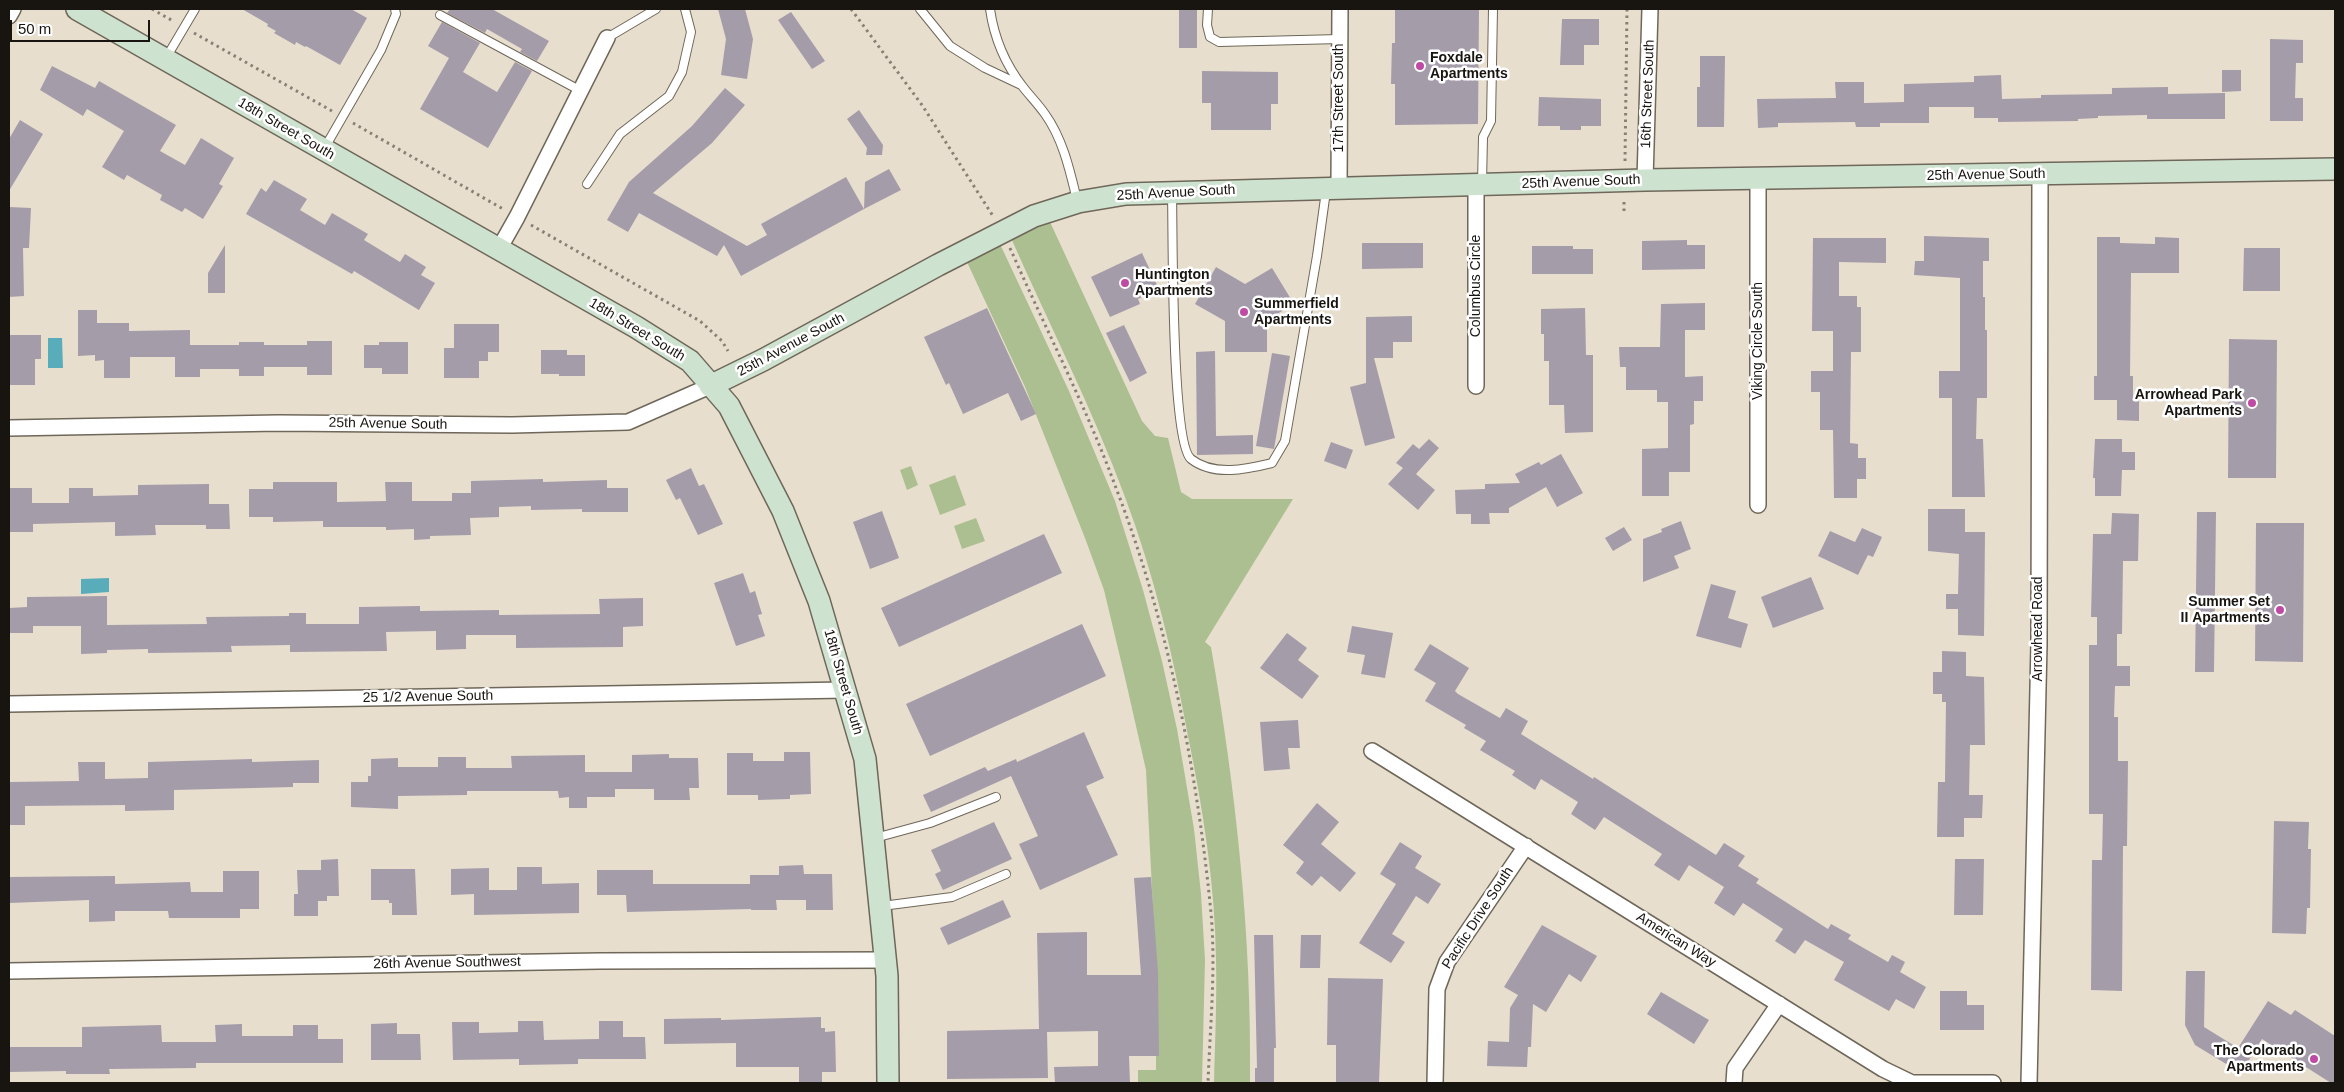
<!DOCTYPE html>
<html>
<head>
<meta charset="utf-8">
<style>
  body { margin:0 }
  #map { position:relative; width:2344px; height:1092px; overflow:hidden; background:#e7dece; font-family:Arial,sans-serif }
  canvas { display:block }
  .frame { position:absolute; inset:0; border:10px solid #181510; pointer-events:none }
  .scale { position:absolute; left:10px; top:20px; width:140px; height:22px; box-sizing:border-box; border:2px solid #181510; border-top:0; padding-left:6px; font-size:15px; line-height:18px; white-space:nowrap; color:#181510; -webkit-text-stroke:4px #fff; paint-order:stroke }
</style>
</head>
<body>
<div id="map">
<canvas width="2344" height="1092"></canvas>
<div class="frame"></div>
<div class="scale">50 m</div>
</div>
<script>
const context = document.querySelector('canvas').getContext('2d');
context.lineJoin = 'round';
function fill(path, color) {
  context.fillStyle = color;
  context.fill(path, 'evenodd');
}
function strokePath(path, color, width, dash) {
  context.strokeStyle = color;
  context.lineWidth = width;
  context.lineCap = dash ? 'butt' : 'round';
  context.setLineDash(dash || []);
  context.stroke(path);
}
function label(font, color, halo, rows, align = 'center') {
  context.font = font + ' Arial,sans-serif';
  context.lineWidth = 5;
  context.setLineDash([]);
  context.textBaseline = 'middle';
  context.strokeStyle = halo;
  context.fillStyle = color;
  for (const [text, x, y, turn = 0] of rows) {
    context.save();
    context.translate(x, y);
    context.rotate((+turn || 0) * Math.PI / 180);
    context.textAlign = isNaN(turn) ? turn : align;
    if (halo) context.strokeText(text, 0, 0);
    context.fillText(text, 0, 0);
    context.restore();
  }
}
fill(new Path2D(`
  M1050 222 1142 421 1155 436 1168 438 1181 492 1192 499H1293L1205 642 1211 647C1236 791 1252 937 1250 1083H1214C1215 1042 1217 1001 1216 959 1215 885 1203 809 1188 736 1173 655 1154 574 1125 497 1092 408 1049 324 1011 238Z
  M1000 244 1069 391 1115 501 1143 590 1162 661 1177 729 1194 829 1201 894 1205 960 1202 1083H1138V1070H1156V969L1146 770 1126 682 1104 590 1085 538 1025 387 967 262Z
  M911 466 918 485 907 490 900 470Z
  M955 475 966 505 940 515 929 485Z
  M976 518 985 541 962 549 954 526Z`), '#acbf90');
fill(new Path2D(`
  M48 338H62L63 368H48Z
  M109 578V592L81 594V579Z`), '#59adba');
fill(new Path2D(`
  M242 9H351L367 18 340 65 306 46 305 47 296 42 295 45 274 33 276 31 267 26 268 24Z
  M450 9H492L549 41 537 61 520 52 522 49 487 29 485 33 447 13Z
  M718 9H745L753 39 747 79 721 75 726 39Z
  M1179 9H1197V48H1179Z
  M1395 9H1479L1478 124 1395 125V84H1391L1392 43H1395Z
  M791 12 825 61 812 69 778 20Z
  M1562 19H1599V45H1584V65H1560Z
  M442 22 480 43 463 72 497 92 515 62 532 71 488 148 420 109 449 58 428 46Z
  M2270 39 2303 40V63H2296L2295 98H2303V121H2270Z
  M1700 56H1725L1724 127H1697V87H1700Z
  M52 66 95 88 99 81 176 125 160 151 185 165 201 138 234 158 219 184 223 186 203 219 185 208 182 212 160 200 162 195 127 175 124 180 102 167 124 131 87 109 83 116 40 90Z
  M2222 70H2241V91L2222 92Z
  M1202 71 1278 72V104H1271V130H1211V103H1202Z
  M2001 75 2002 99 2041 98V95L2112 94V88L2168 87V94L2225 93V119H2147V115L2098 116V118L2078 119V121L1998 122V118H1974V107H1929V123H1880V127H1856L1855 122 1778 123V127L1758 128 1757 99 1836 98 1835 82H1864V103L1904 102V84L1974 82V76Z
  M725 88 745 105 712 143 653 193 747 246 767 235 761 224 846 177 864 209 741 276 724 245 717 256 639 213 628 232 607 220 629 182 692 126Z
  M1539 97 1601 99V126H1581V130H1560V126H1538Z
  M859 110 883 145 882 155H866L867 148 847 119Z
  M20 120 43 134 9 191V139Z
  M889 169 901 190 864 209 865 182Z
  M274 180 307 199 300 210 325 225 332 213 368 234 364 240 400 262 405 254 426 267 421 275 435 283 419 310 354 271 352 274 246 214 261 188 266 192Z
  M9 207 31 208 29 248H23L24 296 9 297Z
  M1924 236 1989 238V261H1983V297H1985V330H1987V398H1977L1976 439H1983L1985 497H1952V398H1939V371H1960V278L1914 275 1915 261H1924Z
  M2097 237H2120V243L2155 244V237L2179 238V273H2131L2130 376H2133V397H2139V421L2117 420V400H2094V376H2097Z
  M1813 238H1886V263L1839 262V296H1857V307H1861V352H1851L1850 443 1858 444V458H1866V479H1857V498H1834L1833 430H1820V392H1811V371H1833V331H1812Z
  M1687 240V245H1705V269L1642 270V241Z
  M1362 243H1423V268L1362 269Z
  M225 245V293H208V273Z
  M1532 246H1573V249H1593V274H1532Z
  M2244 248H2280V291H2243Z
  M1142 253 1159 289 1138 299 1140 304 1110 317 1091 277Z
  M1216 267 1245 284 1272 268 1294 304 1267 320V352H1225V321L1195 304Z
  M1705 303V330H1685V377L1703 376V401H1694V424L1690 425V472H1669V496H1642V449L1668 448V402H1657V390H1626V367H1620L1619 347H1660L1661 304Z
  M987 308 1036 414 1021 421 1008 393 963 414 949 383 946 385 924 337Z
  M1585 308 1586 355H1593V432L1565 433 1564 405H1549V361H1544V334H1541V309Z
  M78 310H97V323H129V331L190 330V345H239V342H264V345H307V341H332V375H307V367H264V376H239V369H200V377H175V357H130V378H104V360L95 361V355L78 356Z
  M1412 316V342H1393V358H1374L1395 438 1365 446 1350 387 1366 383V317Z
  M454 324H499V352H488V361H479V378H444V348H454Z
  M1124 325 1147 373 1130 382 1106 333Z
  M9 335H41V359H35V385H9Z
  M2229 339 2277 340 2276 478H2228Z
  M379 342H408V374H382V368H364V345H379Z
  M541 350H567V355H585V376H559V374H541Z
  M1215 351 1216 436 1253 435V454L1197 455 1196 352Z
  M1272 353 1290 356 1274 449 1256 446Z
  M1429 439 1439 448 1416 474 1435 490 1418 510 1388 484 1403 468 1396 463 1413 444 1419 449Z
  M2095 439H2122V452H2135V470H2122L2121 496H2095V478H2093Z
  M1331 442 1353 450 1346 469 1324 461Z
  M1561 454 1583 493 1557 507 1546 487 1509 508V513H1489L1490 524H1471V514H1456L1455 490 1485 489V484L1520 483 1515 474 1539 462 1541 465Z
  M691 468 699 486 704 484 723 524 698 535 680 498 676 500 666 480Z
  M543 479V482L607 480V488H628V512H582V509L531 510V506L499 507V517L470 518 471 535 430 536V539L414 540V529L386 530V527H323V521L273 522V517H249V489H273V482H337V502L386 501 385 482H412V501H452V493H471V481Z
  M209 484V504H229L230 529H206V525H155L156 535 115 536V522L33 524V532H9L10 488H32V503H69V488H93V496L138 495V485Z
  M1928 509H1965V532H1985L1984 636 1958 635V609H1946V594H1958L1959 554 1928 551Z
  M882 511 899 558 870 569 853 522Z
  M2197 512H2216L2214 672H2195Z
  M2112 513 2139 514 2138 561H2123L2122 634H2117V666H2130V686H2115L2114 717H2118V761H2128L2127 846H2123L2122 991 2091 990 2092 860H2102L2103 814H2089V645H2097V617H2091L2093 534H2111Z
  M1681 521 1691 549 1674 556 1679 568 1643 582V539L1662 532 1661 529Z
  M2256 523H2304L2303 662 2255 661Z
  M1624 527 1632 540 1613 551 1605 538Z
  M1862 528 1882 537 1873 557 1868 555 1858 575 1818 556 1830 531 1855 542Z
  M1044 534 1062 573 899 647 881 608Z
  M743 573 750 593 755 591 762 614 758 615 765 636 736 646 714 583Z
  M1811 577 1824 609 1773 628 1761 597Z
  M1711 584 1736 591 1728 618 1748 624 1741 648 1696 636Z
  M107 596V625L207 624 206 617 289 616V613H306V624H359V607L420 606V611L499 610V615L600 614 599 599 643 598V626L623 627V647L516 648V635H466V649L436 650V631L386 632 387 651 290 652V645L231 646 232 652 148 653V649L107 650V653L81 654V626H33V633H9V608L27 607V597Z
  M1082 624 1106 676 930 756 906 704Z
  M1352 626 1393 633 1385 678 1361 674 1365 655 1347 652Z
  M1287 633 1307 648 1298 660 1319 676 1302 699 1260 668Z
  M1430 644 1469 668 1455 691 1458 694 1500 718 1506 708 1528 721 1521 734 1593 779 1594 777 1716 855 1724 843 1745 856 1738 866 1759 879 1756 883 1828 929 1831 924 1851 935 1848 939 1888 962 1892 955 1905 962 1900 972 1926 987 1914 1009 1896 999 1889 1011 1834 980 1844 962 1805 940 1795 954 1775 941 1783 929 1743 903 1734 916 1714 903 1724 887 1689 865 1679 881 1654 865 1662 854 1604 817 1595 830 1571 814 1578 802 1541 779 1535 790 1512 775 1515 771 1480 750 1486 741 1464 728 1466 725 1425 701 1436 683 1414 670Z
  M1942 651 1966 652V676L1984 677 1985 745H1970L1969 795H1983L1982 818H1964V837H1937L1938 782H1945L1946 702H1942V694H1933V672H1942Z
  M1298 720 1300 748H1288L1290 769 1264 771 1260 722Z
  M1084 732 1104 778 1086 786 1118 855 1040 890 1019 844 1038 836 1011 776 931 812 923 795 985 767 988 771 1016 759 1017 762Z
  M784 752H810L811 794 790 795V799L758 800V795H727V753H753V761H784Z
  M669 754V758H698L699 788H689L690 800H654V789H615V797H587V808H569V797L559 798 558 791H467V795L398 796V809L351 807V782H368V776H371V759L398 758V767H438V757H466V768H512L511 756 585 755V772H632V755Z
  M252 759V762L319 760V783H293V787L174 790V810L125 811V805L25 806V825H9V782L79 781 78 762H105V779L148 778V762Z
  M1317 803 1339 822 1321 844 1356 873 1340 892 1321 876 1312 886 1296 873 1304 862 1283 845Z
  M2274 821 2309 822 2308 849H2311L2310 908H2307L2306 934 2272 933Z
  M994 822 1012 859 943 890 935 874 941 871 931 850Z
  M1400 842 1422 856 1415 868 1441 884 1428 904 1416 896 1392 934 1405 942 1391 963 1359 943 1396 884 1380 874Z
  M338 859 339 896H327V901H318V916H294V894H298L297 870H321V860Z
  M1955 859H1984L1983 915H1954Z
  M803 865 804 874H832L833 910H806V900H776L777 910H751V909L627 912 626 895H597V870H653V884H750V875H779V866Z
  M517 867H542V884L579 883V913L474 915V894L451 895V869L489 868V890H517Z
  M371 869H415L417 915H392V903H389V900H371Z
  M223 871H259V909H240V918H169L168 911H115V921L89 922V900L9 903V877L115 876V884L190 882 191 892H223Z
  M1151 877 1158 972 1159 1056H1129L1130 1083H1055L1054 1067 1098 1066V1031L1047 1032 1048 1078 947 1079V1031L1039 1029 1037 933 1087 932V975H1141L1134 878Z
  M1003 900 1011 917 948 945 940 928Z
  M1542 925 1597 956 1581 982 1569 974 1546 1012 1533 1004 1531 1047H1528L1527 1067 1487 1066 1488 1041 1509 1042 1510 1008 1518 995 1504 987Z
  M1254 935H1273L1276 1048H1274V1083H1255V1068H1257Z
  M1301 935H1321L1320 968H1300Z
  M2186 971H2205L2204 1027 2238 1048 2268 1001 2291 1015 2295 1010 2335 1036V1083H2331L2262 1039 2241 1073 2195 1045 2185 1025Z
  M1328 978 1383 979 1379 1083H1336V1045H1327Z
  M1940 991H1967V1005H1984V1030H1940Z
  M1661 992 1709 1020 1694 1044 1647 1014Z
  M821 1017V1028H825V1032L835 1031 836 1072H822V1082H799V1067H736V1043L664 1044V1019L721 1018V1020Z
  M518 1021H543L544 1040 599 1039V1021H623V1037H645L646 1059H578V1064L519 1065V1059L453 1060 452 1022H479V1033L518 1032Z
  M397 1023V1034H420L421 1060H371V1024Z
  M242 1024V1036H293V1025H318V1039H343V1063H196V1068L109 1069 110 1074H66V1071L9 1072V1047H82V1027L161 1025 162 1042H216L215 1025Z`), '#a59caa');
const lane = new Path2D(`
  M920 9 950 46 985 68 1021 85
  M990 9C994 37 1005 64 1023 87 1030 96 1038 104 1045 114 1063 139 1070 171 1077 200
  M1208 9 1207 25 1210 37 1219 42 1340 39
  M440 15 581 91
  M607 38 656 9
  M166 58 195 9
  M324 149 381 50 396 14 395 9
  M1482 183 1483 137 1491 121 1493 9
  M587 184 620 134 669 96 682 72 691 32 685 9
  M1172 194C1173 232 1171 443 1191 459 1214 477 1247 469 1272 463L1285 441 1317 256 1326 191
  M875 838 930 823 996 797
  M882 906 952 897 1006 874`);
const street = new Path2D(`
  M9 16 13 9
  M1758 178V505
  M1645 180 1650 9
  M1339 187 1340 9
  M499 249 517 217 607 38
  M1476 386V186
  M9 428 278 423 512 425 628 422 710 386
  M9 704 846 690
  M1372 751 1883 1069 1912 1083H1993
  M9 971 600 961 885 960
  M1435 1083 1437 989 1447 962 1526 846
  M1734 1083 1735 1068 1779 1004
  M2029 1083 2039 644 2040 174`);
const secondary = new Path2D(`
  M77 9 636 327 690 361 729 406 783 511 819 601 865 759 887 976 888 1083
  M710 386 763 360 938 265 1034 216 1078 202 1126 194 1645 180 2335 169`);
strokePath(lane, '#6f6759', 10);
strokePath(street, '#6f6759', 18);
strokePath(secondary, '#6f6759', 24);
strokePath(new Path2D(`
  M152 9 173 21
  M851 9 922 105 993 216
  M194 33 332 111
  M353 123 503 209
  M1625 161 1627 9
  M1624 211V199
  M531 225 700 321 722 341 728 351
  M1010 248C1045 328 1086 406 1116 488 1168 623 1197 769 1211 913 1216 969 1210 1027 1208 1083`), '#868075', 3, [2.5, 4]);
strokePath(lane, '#fff', 8);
strokePath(street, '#fff', 15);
strokePath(secondary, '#cee2d0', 21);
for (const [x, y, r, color] of [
  [1420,66,5,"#be4aa3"],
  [1125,283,5,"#be4aa3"],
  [1244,312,5,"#be4aa3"],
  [2252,403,5,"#be4aa3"],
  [2280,610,5,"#be4aa3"],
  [2314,1059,5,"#be4aa3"]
]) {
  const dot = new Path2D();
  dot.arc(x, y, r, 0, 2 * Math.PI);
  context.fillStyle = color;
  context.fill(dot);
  strokePath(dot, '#fff', 2);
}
label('bold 14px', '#181510', '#fff', [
  ["Foxdale",1430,58],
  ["Apartments",1430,74],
  ["Huntington",1135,275],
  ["Apartments",1135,291],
  ["Summerfield",1254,304],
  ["Apartments",1254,320],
  ["Arrowhead Park",2242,395,"right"],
  ["Apartments",2242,411,"right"],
  ["Summer Set",2270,602,"right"],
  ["II Apartments",2270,618,"right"],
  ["The Colorado",2304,1051,"right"],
  ["Apartments",2304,1067,"right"]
], 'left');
label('14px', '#181510', '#fff', [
  ["16th Street South",1648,94,-88],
  ["17th Street South",1339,98,-90],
  ["18th Street South",286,129,30],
  ["25th Avenue South",1986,175,-1],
  ["25th Avenue South",1581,182,-2],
  ["25th Avenue South",1176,193,-3],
  ["Columbus Circle",1476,286,-90],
  ["18th Street South",637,330,31],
  ["Viking Circle South",1758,341,-90],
  ["25th Avenue South",791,345,-28],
  ["25th Avenue South",388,424,1],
  ["Arrowhead Road",2038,629,-90],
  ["18th Street South",843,682,74],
  ["25 1/2 Avenue South",428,697,-1],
  ["Pacific Drive South",1478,918,-57],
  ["American Way",1676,940,32],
  ["26th Avenue Southwest",447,963,-1]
]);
</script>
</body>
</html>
